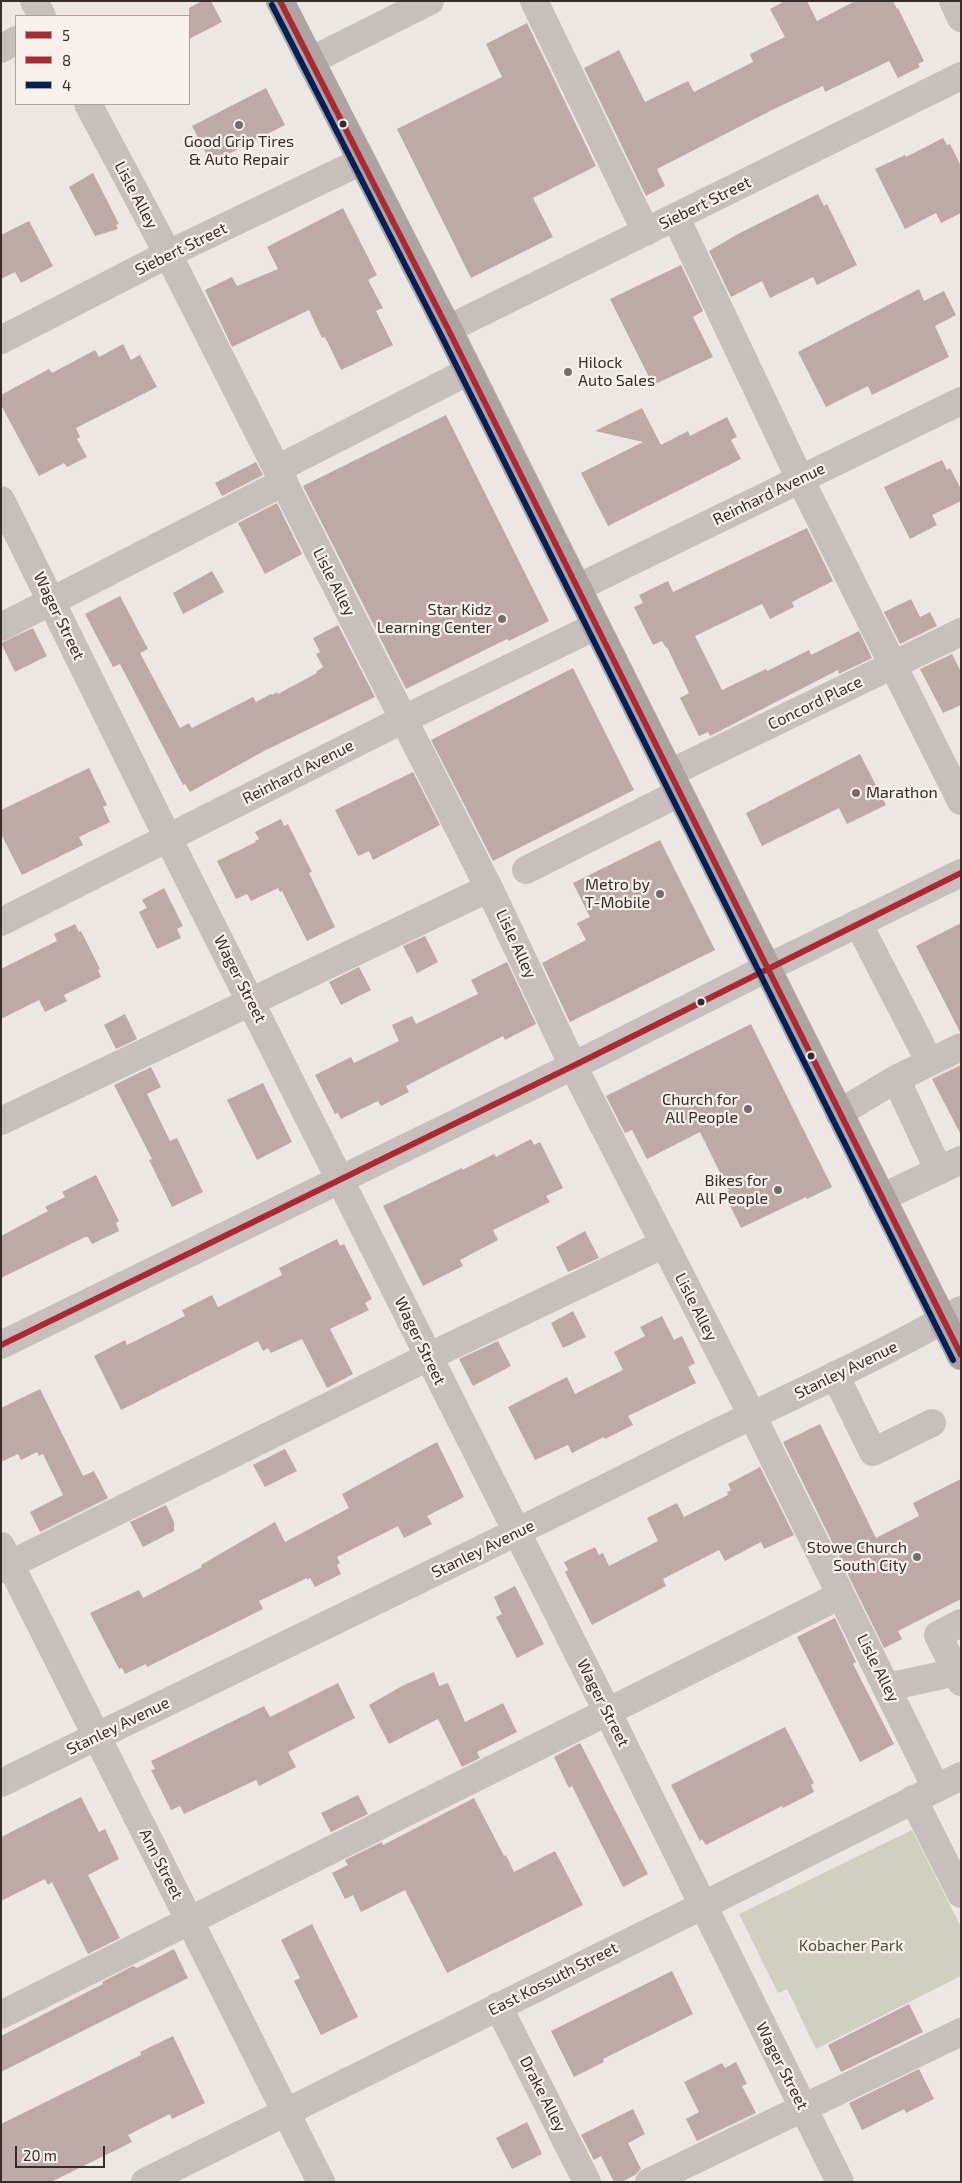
<!DOCTYPE html>
<html>
<head>
<meta charset="utf-8">
<style>
  body { margin:0 }
  #map { position:relative; width:962px; height:2183px; overflow:hidden; background:#ece7e3; font-family:"Exo 2",sans-serif }
  canvas { display:block }
  .frame { position:absolute; inset:0; border:2px solid #362c2a; pointer-events:none }
  .legend { position:absolute; left:15px; top:15px; width:175px; height:90px; box-sizing:border-box; background:#f8f0eb; border:1px solid #aaa29e; margin:0; padding:6px 9px; list-style:none; font-size:15px; color:#362c2a }
  .legend li { display:flex; align-items:center; gap:10px; height:25px }
  .legend b { width:25px; border:1px solid #aaa29e }
  .scale { position:absolute; left:15px; top:2146px; width:90px; height:22px; box-sizing:border-box; border:2px solid #362c2a; border-top:0; padding-left:6px; font-size:15px; line-height:18px; white-space:nowrap; color:#362c2a; -webkit-text-stroke:4px #f8f0eb; paint-order:stroke }
</style>
</head>
<body>
<div id="map">
<canvas width="962" height="2183"></canvas>
<div class="frame"></div>
<ul class="legend">
<li><b style="height:6px;background:#af272f"></b>5</li>
<li><b style="height:6px;background:#af272f"></b>8</li>
<li><b style="height:6px;background:#00205b"></b>4</li>
</ul>
<div class="scale">20 m</div>
</div>
<script>
const context = document.querySelector('canvas').getContext('2d');
context.lineJoin = 'round';
function fill(path, color) {
  context.fillStyle = color;
  context.fill(path, 'evenodd');
}
function strokePath(path, color, width, dash) {
  context.strokeStyle = color;
  context.lineWidth = width;
  context.lineCap = dash ? 'butt' : 'round';
  context.setLineDash(dash || []);
  context.stroke(path);
}
function label(font, color, halo, rows, align = 'center') {
  context.font = font + ' "Exo 2",sans-serif';
  context.lineWidth = 4.5;
  context.setLineDash([]);
  context.textBaseline = 'middle';
  context.strokeStyle = halo;
  context.fillStyle = color;
  for (const [text, x, y, turn = 0] of rows) {
    context.save();
    context.translate(x, y);
    context.rotate((+turn || 0) * Math.PI / 180);
    context.textAlign = isNaN(turn) ? turn : align;
    if (halo) context.strokeText(text, 0, 0);
    context.fillText(text, 0, 0);
    context.restore();
  }
}
fill(new Path2D(`
  M912 1830 961 1927V1976L816 2049 787 1989 778 1993 739 1914Z`), '#cfd0bf');
fill(new Path2D(`
  M202 1H211L222 22 189 39V8Z
  M785 1H807L817 21 855 1H893L897 9 898 8 924 61 918 64 920 67 898 78 889 61 825 92 823 86 776 108 657 169 665 186 646 196 584 68 619 50 645 102 688 81 694 92 753 62 750 54 785 37 770 9Z
  M527 23 596 166 533 198 553 237 471 278 397 129 502 77 486 44Z
  M266 88 285 125 211 163 192 126Z
  M943 138 947 145 950 144 961 166V213L941 223 936 213 905 229 875 169 905 155 906 157Z
  M93 173 119 224 116 225 118 229 95 236 69 187Z
  M818 194 824 206 827 204 857 265 817 285 813 277 770 298 762 281 731 297 709 251 738 234Z
  M343 208 377 275 368 280 383 308 376 311 393 345 341 370 325 337 322 338 309 310 232 347 205 290 232 277 237 286 278 269 267 247Z
  M29 221 53 266 21 283 15 272 1 279V235Z
  M681 265 703 311 693 317 713 357 653 385 610 299Z
  M919 289 924 301 944 291 956 315 935 326 949 357 872 395 868 386 826 407 798 352Z
  M123 344 131 360 140 355 157 387 76 428 80 437 77 439 87 457 67 467 64 463 39 476 1 405V395L49 369 52 373 95 350 99 357Z
  M642 408 661 445 688 431 690 436 727 417 737 437 731 440 741 459 608 526 581 473 643 442 595 431Z
  M446 415 549 621 509 641 507 639 406 689 303 486Z
  M942 460 947 470 950 468 961 489V501L932 515 937 525 910 539 884 487Z
  M256 462 263 475 222 496 215 483Z
  M277 503 302 554 265 574 238 523Z
  M807 528 833 581 792 602 794 607 770 619 762 604 695 636 722 690 766 669 767 671 809 650 811 655 859 631 872 658 839 674 838 670 710 736 708 732 699 736 680 698 689 693 667 647 666 648 662 641 653 645 634 607 643 603 639 595 668 581 673 592Z
  M212 571 224 592 183 614 173 593Z
  M120 596 148 649 140 653 180 728 189 723 192 728 253 697 256 702 271 694 272 695 277 692 278 694 317 673 316 672 323 667 316 654 320 652 313 638 338 625 375 697 264 751 190 792 185 784 183 785 120 664 113 667 85 614Z
  M911 599 920 617 930 612 937 626 900 644 884 612Z
  M33 628 47 656 15 672 1 643Z
  M952 654 961 672V705L943 713 920 669Z
  M573 668 634 790 493 861 431 740Z
  M860 754 886 805 847 824 839 808 762 846 746 813Z
  M89 768 107 805 103 807 110 822 79 837 83 845 22 875 1 834V810Z
  M413 772 440 825 373 860 369 851 358 856 335 810Z
  M281 819 284 826 288 824 312 872 309 873 335 927 307 941 282 891 280 892 278 888 251 901 247 894 236 899 217 861 256 842 255 841 259 839 255 832Z
  M660 840 715 950 570 1022 542 963 586 940 577 923 590 917 573 883Z
  M164 888 183 926 177 929 181 938 157 949 139 912 147 908 142 900Z
  M961 923V1032H960L916 946Z
  M75 924 79 932 81 931 100 969 98 970 101 977 64 995 67 1001 45 1012 39 1000 1 1019V969L57 941 54 934Z
  M425 936 438 962 417 973 403 946Z
  M507 962 536 1024 505 1040 503 1036 406 1086 409 1092 381 1106 378 1101 341 1119 338 1113 335 1114 315 1075 351 1057 354 1063 399 1041 392 1025 412 1016 416 1024 478 994 471 980Z
  M359 967 371 990 341 1005 329 982Z
  M125 1014 137 1039 116 1049 104 1025Z
  M751 1024 832 1187 807 1199 806 1197 741 1228 724 1193 729 1191 700 1132 647 1159 632 1130 625 1133 606 1096Z
  M961 1065V1135L932 1079Z
  M151 1067 161 1087 147 1094 170 1141 177 1138 203 1192 172 1207 149 1160 152 1159 114 1085Z
  M263 1083 292 1142 257 1160 227 1100Z
  M531 1139 534 1145 540 1142 563 1188 546 1196 550 1202 493 1230 498 1240 460 1260 463 1266 423 1286 383 1206 462 1168V1170L494 1154 496 1157Z
  M96 1175 119 1221 116 1223 119 1231 92 1244 88 1237H85L1 1278V1236L48 1211 45 1207 65 1197 62 1192Z
  M585 1231 599 1258 568 1272 556 1247Z
  M337 1239 340 1246 344 1244 372 1299 365 1303 369 1310 330 1329 353 1374 327 1388 302 1339 271 1353 268 1348 263 1351 258 1341 121 1410 94 1356 125 1340 127 1345 185 1316 182 1310 212 1295 218 1307 282 1275 279 1268Z
  M573 1311 586 1337 563 1348 551 1323Z
  M662 1316 674 1340 682 1336 695 1363 688 1367 696 1383 628 1416 633 1425 605 1439 604 1437 572 1453 568 1445 535 1460 508 1407 567 1377 575 1394 623 1370 614 1352 645 1336 640 1327Z
  M498 1341 511 1366 473 1386 459 1359Z
  M40 1389 83 1476 94 1471 108 1498 40 1532 30 1512 63 1495 43 1454 39 1456 37 1452 21 1460 18 1454 1 1462V1408Z
  M820 1424 876 1538 919 1516 913 1503 961 1479V1599L898 1631 902 1639 884 1648 783 1442Z
  M437 1442 464 1497 427 1516 432 1524 404 1538 398 1526 337 1557 340 1563 337 1565 341 1574 315 1587 310 1578 307 1580V1578L259 1601 263 1609 147 1667 146 1664 125 1674 122 1668 119 1669 90 1613 139 1590 143 1598 202 1567 201 1565 275 1522 285 1542 349 1508 342 1494Z
  M285 1449 297 1471 265 1487 253 1465Z
  M760 1467 794 1535 764 1549 761 1542 725 1561 719 1550 663 1579 666 1586 592 1625 565 1572 568 1570 564 1562 595 1547 599 1555 603 1553 609 1566 658 1541 647 1518 677 1503 684 1517 728 1495 727 1492 731 1490 728 1484Z
  M166 1505 174 1522V1531L143 1547 130 1522Z
  M515 1586 544 1644 517 1658 496 1617 502 1614 494 1597Z
  M835 1618 856 1662 853 1664 894 1744 860 1762 797 1637Z
  M434 1672 439 1686 448 1683 465 1722 503 1703 517 1732 477 1752 480 1758 462 1767 438 1719 389 1744 369 1705 402 1686Z
  M338 1683 355 1718 288 1752 296 1767 259 1786 256 1780 184 1814 180 1806 171 1810 151 1770 155 1769 151 1761 264 1706 270 1717Z
  M785 1727 814 1783 811 1785 814 1792 783 1808 782 1806 706 1845 702 1839 700 1841 671 1785Z
  M580 1743 648 1874 623 1887 572 1786 569 1788 554 1757Z
  M358 1795 368 1814 331 1832 321 1813Z
  M81 1797 99 1832 105 1829 119 1859 88 1875 120 1938 88 1954 52 1882 48 1885 45 1879 1 1901V1837Z
  M474 1798 504 1856 506 1855 514 1872 555 1851 583 1905 447 1973 405 1890 361 1912 353 1895 345 1899 332 1873 348 1865 345 1860 382 1842 383 1845Z
  M312 1924 358 2017 321 2035 294 1981 300 1978 281 1940Z
  M174 1949 188 1978 1 2072V2036L103 1984 102 1982 133 1966 137 1968Z
  M672 1971 693 2014 603 2059 604 2062 574 2077 551 2031Z
  M909 2004 923 2032 841 2072 828 2045Z
  M173 2036 205 2103 172 2119 170 2114 128 2135 132 2142 51 2182H1V2124L141 2055 140 2052Z
  M736 2062 747 2084 742 2086 756 2113 697 2141 686 2119 699 2112 684 2082 722 2063 725 2068Z
  M919 2069 934 2099 906 2113 904 2109 862 2130 849 2103Z
  M633 2109 645 2134 628 2143 641 2169 635 2175 622 2182H614L601 2156 594 2160 581 2135Z
  M527 2122 542 2154 512 2169 496 2138Z`), '#bdaaa7');
strokePath(new Path2D(`
  M34 1 42 16
  M534 1 646 232
  M953 1 961 18
  M1 49 16 40
  M310 61 430 1
  M88 104 168 254 489 888 573 1066 752 1415 936 1788
  M676 218 800 479 961 801
  M448 329 961 76
  M1 340 168 254 362 161
  M277 469 469 371
  M1 500 168 838 607 1711 840 2182
  M577 588 961 401
  M1 627 284 482
  M670 773 961 632
  M526 870 679 793
  M1 922 404 719 596 626
  M858 923 922 1047
  M896 1079 939 1171
  M839 1113 896 1079 961 1047
  M1 1121 489 888
  M881 1198 961 1160
  M1 1345 573 1066 767 968 961 873
  M835 1375 873 1452 932 1423
  M1 1546 321 2182
  M1 1569 428 1357 664 1244
  M956 1672 938 1635 961 1623
  M888 1687 956 1672 961 1682
  M1 1783C230 1671 460 1562 687 1447 778 1402 872 1361 961 1310
  M913 1799 961 1894
  M498 2006 587 2182
  M1 2015 841 1595
  M145 2182 702 1906 961 1776
  M649 2182 961 2032`), '#c6bfbc', 28);
strokePath(new Path2D(`
  M280 1 448 329 961 1356`), '#aba4a1', 28);
strokePath(new Path2D(`
  M1 1345 573 1066 961 873`), '#af272f', 6);
strokePath(new Path2D(`
  M280 1 448 329 961 1355`), '#af272f', 6);
strokePath(new Path2D(`
  M272 5 440 333 953 1360`), '#00205b', 6);
for (const [x, y, r, color] of [
  [343,124,4.5,"#362c2a"],
  [239,125,5,"#766d6b"],
  [568,372,5,"#766d6b"],
  [502,619,5,"#766d6b"],
  [856,793,5,"#766d6b"],
  [660,894,5,"#766d6b"],
  [701,1002,4.5,"#362c2a"],
  [811,1056,4.5,"#362c2a"],
  [748,1109,5,"#766d6b"],
  [778,1190,5,"#766d6b"],
  [917,1557,5,"#766d6b"]
]) {
  const dot = new Path2D();
  dot.arc(x, y, r, 0, 2 * Math.PI);
  context.fillStyle = color;
  context.fill(dot);
  strokePath(dot, '#f8f0eb', 2);
}
label('16px', '#362c2a', '#f8f0eb', [
  ["Good Grip Tires",239,142,"center"],
  ["& Auto Repair",239,160,"center"],
  ["Hilock",578,363,"left"],
  ["Auto Sales",578,381,"left"],
  ["Star Kidz",492,610],
  ["Learning Center",492,628],
  ["Marathon",866,793,"left"],
  ["Metro by",650,885],
  ["T-Mobile",650,903],
  ["Church for",738,1100],
  ["All People",738,1118],
  ["Bikes for",768,1181],
  ["All People",768,1199],
  ["Stowe Church",907,1548],
  ["South City",907,1566]
], 'right');
label('16px', '#362c2a', '#f8f0eb', [
  ["Lisle Alley",136,195,62],
  ["Siebert Street",705,203,-26],
  ["Siebert Street",181,249,-26],
  ["Reinhard Avenue",769,494,-26],
  ["Lisle Alley",334,582,63],
  ["Wager Street",59,616,64],
  ["Concord Place",815,703,-26],
  ["Reinhard Avenue",298,772,-27],
  ["Lisle Alley",516,944,65],
  ["Wager Street",240,979,63],
  ["Lisle Alley",696,1307,63],
  ["Wager Street",420,1341,64],
  ["Stanley Avenue",846,1370,-26],
  ["Stanley Avenue",483,1549,-26],
  ["Lisle Alley",878,1668,63],
  ["Wager Street",603,1703,63],
  ["Stanley Avenue",118,1726,-26],
  ["Ann Street",161,1864,63],
  ["East Kossuth Street",553,1979,-27],
  ["Wager Street",782,2066,63],
  ["Drake Alley",543,2094,63]
]);
label('16px', '#4a5131', '#f8f0eb', [
  ["Kobacher Park",851,1946]
]);
</script>
</body>
</html>
